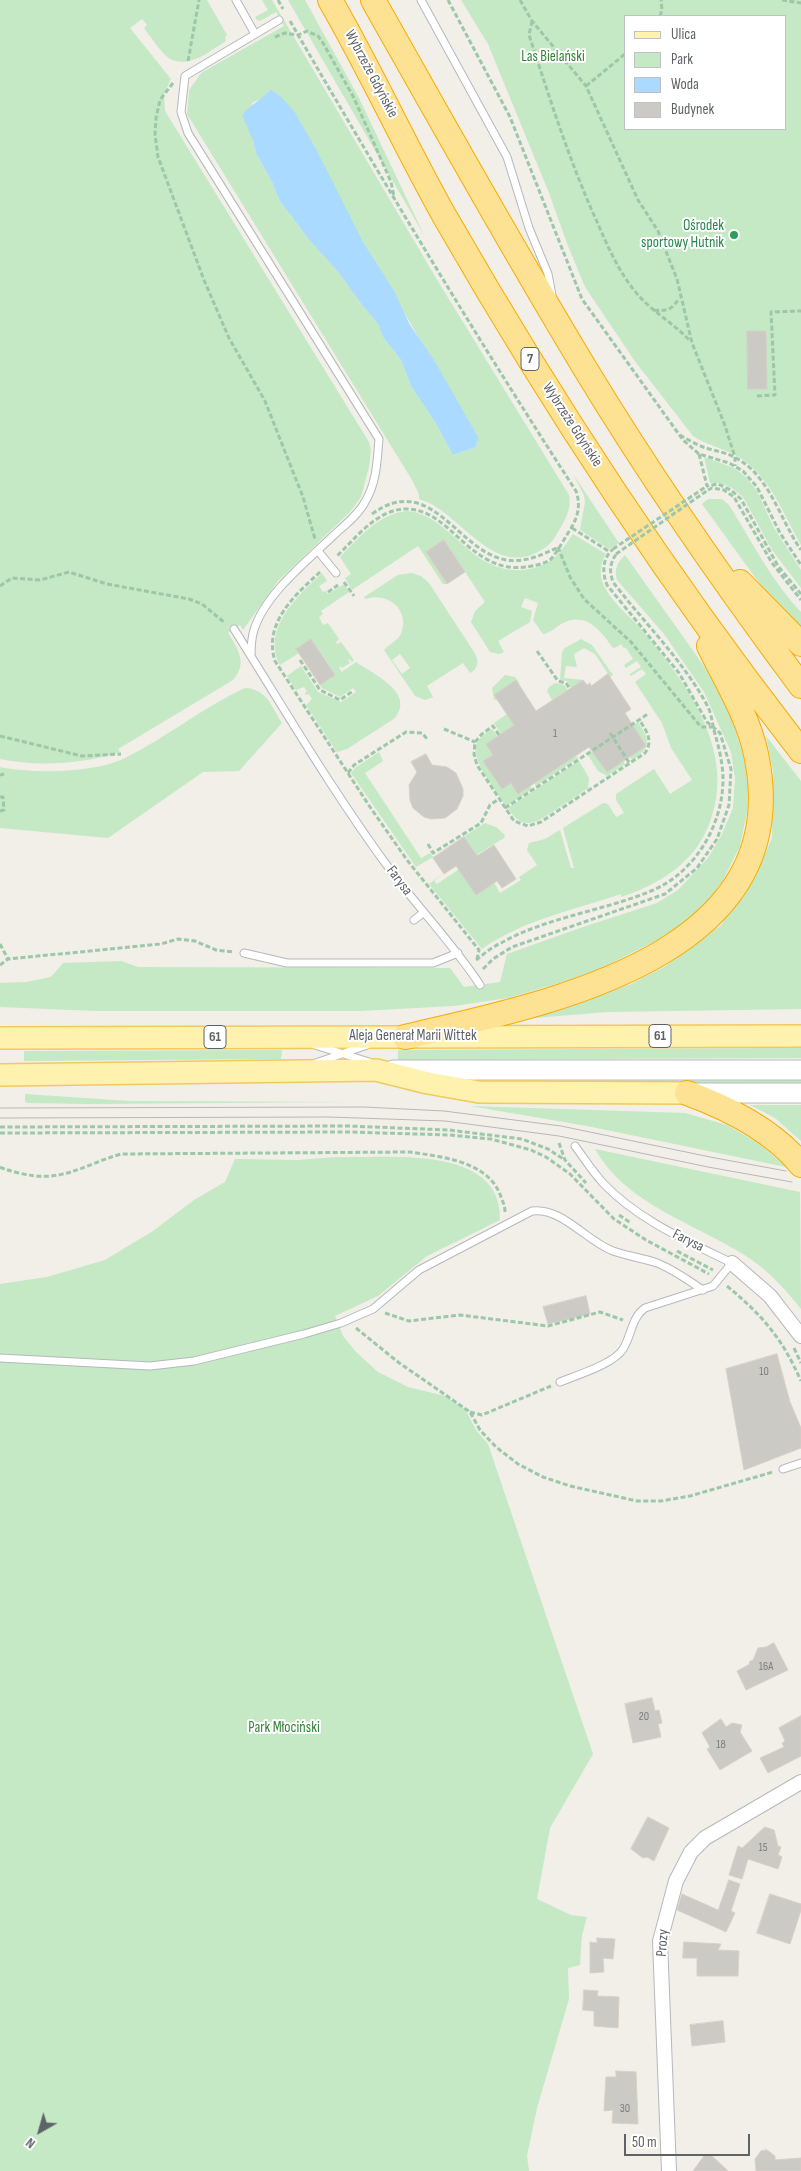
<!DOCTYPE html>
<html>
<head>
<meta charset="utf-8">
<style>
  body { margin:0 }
  #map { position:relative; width:801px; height:2171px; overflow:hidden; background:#f1efe8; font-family:"Sofia Sans Condensed",sans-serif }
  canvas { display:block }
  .legend { position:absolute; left:624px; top:15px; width:162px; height:115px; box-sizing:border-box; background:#fff; border:1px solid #bfc1c3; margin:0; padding:6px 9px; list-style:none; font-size:15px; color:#5f6368 }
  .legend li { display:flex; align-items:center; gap:10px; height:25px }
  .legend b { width:25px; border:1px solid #bfc1c3 }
  .north { position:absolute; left:15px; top:2106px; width:50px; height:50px; -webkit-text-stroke:4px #fff; paint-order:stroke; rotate:218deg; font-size:14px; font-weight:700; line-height:20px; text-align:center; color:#5f6368 }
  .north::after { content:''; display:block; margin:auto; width:18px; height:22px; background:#5f6368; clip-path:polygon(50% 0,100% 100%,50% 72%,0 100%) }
  .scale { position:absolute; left:624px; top:2134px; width:126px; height:22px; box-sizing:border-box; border:2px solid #5f6368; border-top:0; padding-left:6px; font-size:15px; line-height:18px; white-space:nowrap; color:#5f6368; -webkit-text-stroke:4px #fff; paint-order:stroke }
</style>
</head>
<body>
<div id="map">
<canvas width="801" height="2171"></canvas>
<ul class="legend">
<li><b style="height:6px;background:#fff2af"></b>Ulica</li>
<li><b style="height:14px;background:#c5e8c5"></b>Park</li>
<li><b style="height:14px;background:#aadaff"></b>Woda</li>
<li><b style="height:14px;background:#cccac5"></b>Budynek</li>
</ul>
<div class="north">N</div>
<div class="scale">50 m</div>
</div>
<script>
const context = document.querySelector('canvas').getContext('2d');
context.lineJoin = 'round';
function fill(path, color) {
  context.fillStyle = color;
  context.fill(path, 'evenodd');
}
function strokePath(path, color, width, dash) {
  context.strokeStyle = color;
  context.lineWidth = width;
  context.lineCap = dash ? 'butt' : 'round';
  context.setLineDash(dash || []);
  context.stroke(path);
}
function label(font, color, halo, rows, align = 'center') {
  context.font = font + ' "Sofia Sans Condensed",sans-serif';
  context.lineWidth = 4;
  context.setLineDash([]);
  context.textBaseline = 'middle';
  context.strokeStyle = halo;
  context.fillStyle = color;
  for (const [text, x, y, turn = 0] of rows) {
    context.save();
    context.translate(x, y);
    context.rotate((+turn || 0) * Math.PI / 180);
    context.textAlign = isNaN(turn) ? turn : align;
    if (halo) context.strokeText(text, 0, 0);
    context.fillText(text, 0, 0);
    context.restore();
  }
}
fill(new Path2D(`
  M0 0H207L227 35 225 37 226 41C210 51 186 72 166 56 158 48 151 37 144 28L147 25 142 19 130 28 171 79 164 94 165 111 369 442 371 451 369 467 361 497 350 512 278 581 243 630 240 625 228 633C238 649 248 663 233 680L118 749 120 752C82 764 38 767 0 759Z
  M262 0H272L436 278 569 495C572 512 563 523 555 537 551 544 545 548 538 552 497 574 466 525 436 507 431 503 424 501 419 499V494L412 480 187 114 189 90 201 73 284 26 276 12 260 21 257 20 255 17 268 10ZM262 98 363 242 477 437 476 447 453 455 435 422 411 386 401 360 383 337 378 324 362 305 339 273 311 242 279 200 272 182 256 153 253 140 252 103Z
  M288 0H305L359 98 424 235Z
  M461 0H801V545C784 515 771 479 742 459 727 449 708 446 693 436L634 360 585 287 568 246 549 193 488 44ZM625 16H785V129H625Z
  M704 457 734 468 746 477 757 491 774 528 801 570V588L772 550 743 497 732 488 720 483H710Z
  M573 474 619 543 609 549 580 530 585 502 584 495Z
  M708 499H722L729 505C752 542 771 580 801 612V631L770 598 702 504Z
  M407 511C452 515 469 574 523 570 550 567 559 555 573 534L606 554C600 563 599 576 604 586 612 602 629 616 641 629 686 682 737 750 710 822 695 863 660 884 621 897V894C574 910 523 920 482 949L429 884 443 873 434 881 437 884 471 861 459 840 485 823 496 827 505 835 504 838 478 854 500 893 521 880 519 877 537 865 527 850 529 843 545 839 560 830 571 868H574L563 828 603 803 608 804 616 817 624 813 616 800V794L654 769 670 794 692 780 671 748 662 723 635 682 646 674 642 669 631 676 630 674 641 667 637 661 626 668 624 665 633 659 626 648H624L621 644 615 648 612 647C600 629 584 611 561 624 555 628 550 633 543 634L533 620 538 603 525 598 521 607 532 611 530 622 498 641 504 652 499 654 490 652 471 622 475 611 485 602 444 540 426 552 447 584H443L418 546 352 590 345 578 351 574 340 557C359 538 378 514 407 511Z
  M625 555 711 676 727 705 744 758 748 789 747 812 740 846 723 880 705 905 683 924 659 939 590 974 508 998 454 1006 360 1011H96L0 1007V983L26 982 51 977 63 963 121 961 138 967 450 968 464 987 500 982 507 954 583 927 657 903 678 890 708 858 721 836 733 808 735 779 731 752 704 692 664 634 617 580C614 569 617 563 625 555Z
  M322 573 327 581 319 586 323 592 326 591 328 594 344 584 349 592 321 611 323 614 319 617 323 625 328 623 339 639 336 642 337 644 341 642 354 660 352 662 349 659 348 660 350 663 342 668 341 666 339 668 342 672 356 662C371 673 416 692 395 718L347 749 337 752 306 705 312 699 309 694 306 695 305 693 307 691 304 687 296 690 287 676 301 666 318 692 341 702 356 692 353 688 340 697 322 688 320 685 335 675 331 670 315 676 330 666 311 639 296 648 299 653 280 665C261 629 298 596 322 573Z
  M412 573 421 576 429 583 474 652C479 660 479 668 470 673L463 663 427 686 433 697 425 700 415 696 384 650C389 644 399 641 402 631 409 608 386 592 366 599L364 597 398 575ZM400 654 410 668 402 674 392 660Z
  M581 639 592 645 613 675 610 677 595 654 584 648 574 654 577 667 566 666 564 678 583 680 571 688 567 681 560 680 562 652 565 648Z
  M505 675 515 677 520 684 516 681 494 695 497 699 494 700 492 688Z
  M555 683 564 685 568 690 552 700 547 691 549 687Z
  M245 688C267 689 271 706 282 723L239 771 203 772 108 838 0 828V767C32 774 96 773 125 758 166 738 203 707 245 688Z
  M507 714 514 725 501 734 494 723Z
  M638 722C650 741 652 747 632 760L616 736Z
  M492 729 497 736 486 744 493 755 484 761 511 783 530 786 532 789 506 806C497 792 472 762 476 746 478 738 486 733 492 729Z
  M766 736 801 781V1009L608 1012 521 1019 576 1004 631 984 666 966 721 925 755 877 772 838 773 771Z
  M610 741 625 764 607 776 598 771 588 755Z
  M379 752 383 761 365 773 421 858 430 853 433 857 416 867 351 773 355 768Z
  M576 756 578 758 536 786 534 783Z
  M579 761 589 778 588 788C578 795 568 802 558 808 539 821 523 834 508 808Z
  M801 1048V1058L398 1060V1050Z
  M282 1050 281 1059 24 1061V1051Z
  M801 1080V1086L576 1084 489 1081Z
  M25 1094 129 1101 352 1102 89 1104 27 1103 25 1102Z
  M750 1105H801V1141L775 1118Z
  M470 1106 685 1113 727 1125 760 1144 786 1167 587 1126Z
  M595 1149 800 1192 801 1309C787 1291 769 1271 749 1258 698 1224 627 1206 595 1149Z
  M336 1157C386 1159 502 1143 500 1220L427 1256 378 1296 335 1316 343 1336 356 1352 378 1372 408 1387 445 1396 465 1409 476 1430 488 1444 593 1754 550 1828 537 1899 571 1915 587 1917 582 1935 580 1965 568 1968 569 1999 537 2108 527 2156 529 2171H0V1284L47 1277 105 1260 153 1231 194 1200 225 1182 235 1159 298 1160Z`), '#c5e8c5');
fill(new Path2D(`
  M271 90 280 96 294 111 317 151 363 242 394 291 410 325 434 360 478 437 476 447 453 455 435 422 411 386 401 360 383 337 378 324 362 305 339 273 311 242 279 200 272 182 256 153 253 140 242 115C251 105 261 99 271 90Z`), '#aadaff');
const building = new Path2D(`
  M747 331H766L767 389H748Z
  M444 540 465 572 447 584 426 552Z
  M311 639 335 675 320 685 296 649Z
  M608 674 631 709 625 713 646 746 607 772 589 747 518 794 511 783 502 789 483 761 493 755 486 744 514 725 494 695 516 680 536 711 583 680 587 685 590 683 591 686Z
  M426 754 432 765 447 767 456 773 463 789V796L457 809 445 818 431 819 424 817 413 808 410 800 409 785 417 772 411 762Z
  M464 837 477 856 494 845 516 879 502 888 497 881 476 895 456 866 444 874 433 858Z
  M586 1296 590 1314 548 1324 543 1307Z
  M777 1354 790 1402 801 1428V1448L744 1470 726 1369Z
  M774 1643 788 1670 746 1690 737 1671 750 1664 749 1662 753 1660 758 1648 766 1647Z
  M652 1698 655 1711 659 1710 662 1723 658 1724 661 1737 633 1743 625 1704Z
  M801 1716V1756L768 1773 760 1758 784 1747 782 1743 785 1741 779 1728Z
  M721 1719 726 1727 732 1723 742 1725 740 1732 752 1751 720 1770 707 1749 710 1747 702 1733Z
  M648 1817 669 1828 654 1861 647 1857 643 1858 631 1849Z
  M765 1827 774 1830 778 1846 781 1847 778 1855 782 1857 778 1869 748 1859 742 1879 729 1875 738 1846 742 1848Z
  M729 1880 740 1884 731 1911 735 1913 726 1932 677 1910 682 1894 718 1910Z
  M770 1894 801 1904V1910L790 1944 757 1933Z
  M597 1938 615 1939 613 1959 603 1958 604 1972 590 1973V1942L597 1943Z
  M684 1942 721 1944 718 1950 739 1951 738 1976H697V1958H683Z
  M584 1990 598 1991 597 1996 619 1997 618 2028 594 2026V2011L583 2010Z
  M723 2021 725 2042 692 2046 690 2025Z
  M616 2071 636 2072 638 2124 612 2123 613 2110 604 2111 606 2077H616Z
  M767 2150 775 2156V2160L801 2158V2171H756L755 2159 761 2151Z
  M711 2155 728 2171H693L704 2156Z`);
fill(building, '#cccac5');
strokePath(building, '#d6d1c6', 1);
const lane = new Path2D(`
  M236 0 255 34
  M421 0 507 157 529 228 548 274 552 295
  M318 551 336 573
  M234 629C285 710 334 794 391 871 420 910 454 945 480 985
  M251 656C251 647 251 639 254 630 265 594 308 560 334 535 345 525 358 515 365 502 377 482 377 461 379 439L188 133 181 112 185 76 279 20
  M414 920 423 913
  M244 953 287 963H433L458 953
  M315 1045 369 1062
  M316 1063 367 1045
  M0 1358 150 1366 194 1361 304 1334 341 1323 373 1309 419 1270 532 1211C562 1207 586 1241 613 1251 627 1256 643 1258 657 1263 673 1269 689 1281 703 1290
  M560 1382C577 1375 614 1364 623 1349 632 1335 631 1318 645 1308L713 1286 732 1263C687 1241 638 1220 603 1183 592 1171 584 1158 575 1146
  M783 1469 801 1463`);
const street = new Path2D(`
  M732 1263 770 1296 801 1336
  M669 2171 660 1941 676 1881 691 1852 705 1838 801 1782`);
const secondary = new Path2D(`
  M393 1070H801
  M693 1093H801`);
const primary = new Path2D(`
  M0 1038 801 1036
  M0 1075 376 1070 428 1083 479 1092 687 1093`);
const highway = new Path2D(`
  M330 0C371 71 405 146 445 217 551 402 669 582 801 751
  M373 0C443 124 512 248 586 370 652 479 725 584 801 686
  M740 582 801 644
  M405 1037C548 1003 799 957 756 754 748 716 726 681 709 646
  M687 1093C728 1108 773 1130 801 1165`);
strokePath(lane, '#b5b8bc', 9);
strokePath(street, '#b5b8bc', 16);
strokePath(secondary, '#b6babf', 21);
strokePath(primary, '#f2c960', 24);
strokePath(highway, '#f9ab00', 26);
strokePath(new Path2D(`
  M278 0 283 9
  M448 0 510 117 582 299 683 440 699 454 729 463 743 471 757 487 780 533 801 565
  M520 0 532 21 586 86 638 200 658 231 677 279 692 343 724 423 735 457V466
  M782 0 801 3
  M660 16 662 10 661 0
  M290 21C382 180 476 337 576 491 581 505 578 517 570 530 564 539 558 551 551 559 545 564 533 566 526 567 469 574 452 509 406 509 377 509 355 539 336 557
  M532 21 529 35C550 99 570 163 598 224 608 247 618 270 634 290 650 311 673 322 690 341
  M275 37 285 33 298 35 307 31 318 36 323 43 354 98 391 182 394 196
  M188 61 199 0
  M173 83 160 100 156 118 155 134 158 157 204 280 229 338 265 401 303 497 315 539
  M586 86 625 54
  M654 310C666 312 673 309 679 298
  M757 396 775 395 771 312 801 311
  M680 435C687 439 695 444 703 447 714 451 726 452 736 458 770 476 780 520 801 550
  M699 454 707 486 718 484 731 490 741 499 778 566 801 594
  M708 490 712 488 724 490 734 497 772 563 801 600
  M372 514C431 471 457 551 506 560 525 563 541 555 557 548
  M572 528 610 552
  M558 547 570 577 584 599 631 642 701 727H713
  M320 572C295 595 263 623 275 661L370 807 407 860 479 950 477 959
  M344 582 354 596
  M0 586 12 578 40 580 69 572 107 584 189 599 202 604 225 623
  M328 592 338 585
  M537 651 558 681 566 683 570 689
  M300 660 320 690 340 700 353 691
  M444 729 475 742
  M610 733 630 764
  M499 735 493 726 482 734 475 742 474 754 477 765 514 821 528 826 541 822 645 753C654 740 646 731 639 719
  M0 736 82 756 121 754
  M348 773 354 765 406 732 422 733 428 740
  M0 775 4 774
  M505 808 648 714
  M0 811 4 810 3 797H0
  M428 844 433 853 481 823 490 805 499 799
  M0 944 8 959
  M476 960C484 954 492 947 501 943 547 917 603 911 651 891 695 873 723 825 723 779 723 764 719 748 715 734 712 724 712 714 707 705 682 659 644 623 613 582 609 570 610 564 616 554
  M0 965 8 959 161 944 178 939 195 941 216 950 234 952
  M483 969 493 959 512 947 665 894 697 868 717 839 729 805 731 769 720 733 707 722 679 673 607 585C602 572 602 559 613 549
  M0 1127 349 1126 449 1130 522 1139 548 1149 565 1160
  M0 1133 349 1132 450 1135 491 1139 531 1150 546 1157 570 1174 614 1219 646 1240 709 1274
  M559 1143 565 1160 586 1183
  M0 1167C6 1170 12 1171 19 1173 61 1184 83 1165 121 1154L410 1152C442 1157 489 1161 501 1197 503 1202 505 1206 505 1212
  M619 1215 631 1223
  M677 1251 713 1270
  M727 1286C763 1316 782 1338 801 1381
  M385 1313 409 1321 460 1315 548 1326 600 1312 623 1320
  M356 1328 398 1362 470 1412 480 1430 496 1447 518 1464 543 1477 570 1486 637 1501H661L690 1496 773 1472
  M794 1348 801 1363
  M470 1412 482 1415 551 1386`), '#9cc7a9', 3, [5, 2.5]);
strokePath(lane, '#fff', 7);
strokePath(street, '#fff', 14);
strokePath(secondary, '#fff', 19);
strokePath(primary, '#fff2af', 21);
strokePath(highway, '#fde293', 24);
strokePath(new Path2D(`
  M0 1108 364 1107 444 1111 561 1126 710 1157 786 1171
  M0 1118 329 1117 445 1121 559 1136 708 1167 792 1182`), '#b6b7b8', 1);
strokePath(new Path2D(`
  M613 549 707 486
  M616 554 708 490`), '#9cc7a9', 3, [5, 2.5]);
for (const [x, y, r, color] of [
  [734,235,5,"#2e9e5b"]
]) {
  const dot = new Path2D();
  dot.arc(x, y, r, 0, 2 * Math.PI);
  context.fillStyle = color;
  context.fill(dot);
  strokePath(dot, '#fff', 2);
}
label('12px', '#7a7d7f', null, [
  ["1",555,734],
  ["10",764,1372],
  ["16A",766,1667],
  ["20",644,1717],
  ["18",721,1745],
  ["15",763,1848],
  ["30",625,2109]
]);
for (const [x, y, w] of [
  [530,359,18],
  [660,1036,22],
  [215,1037,22]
]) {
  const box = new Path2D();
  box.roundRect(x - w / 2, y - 11.5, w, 23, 4);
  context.fillStyle = '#fff';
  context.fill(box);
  strokePath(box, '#5f6368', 1);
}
label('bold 14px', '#5f6368', null, [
  ["7",530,359],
  ["61",660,1036],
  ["61",215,1037]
]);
label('15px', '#348238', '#fff', [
  ["Las Bielański",553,57],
  ["Park Młociński",284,1728]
]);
label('15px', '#5f6368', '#fff', [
  ["Wybrzeże Gdyńskie",371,74,62],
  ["Wybrzeże Gdyńskie",572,425,57],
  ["Farysa",399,881,53],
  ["Aleja Generał Marii Wittek",413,1036],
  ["Farysa",688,1241,27],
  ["Prozy",663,1943,-86]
]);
label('15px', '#27864d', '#fff', [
  ["Ośrodek",724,226],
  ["sportowy Hutnik",724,243]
], 'right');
</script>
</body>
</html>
